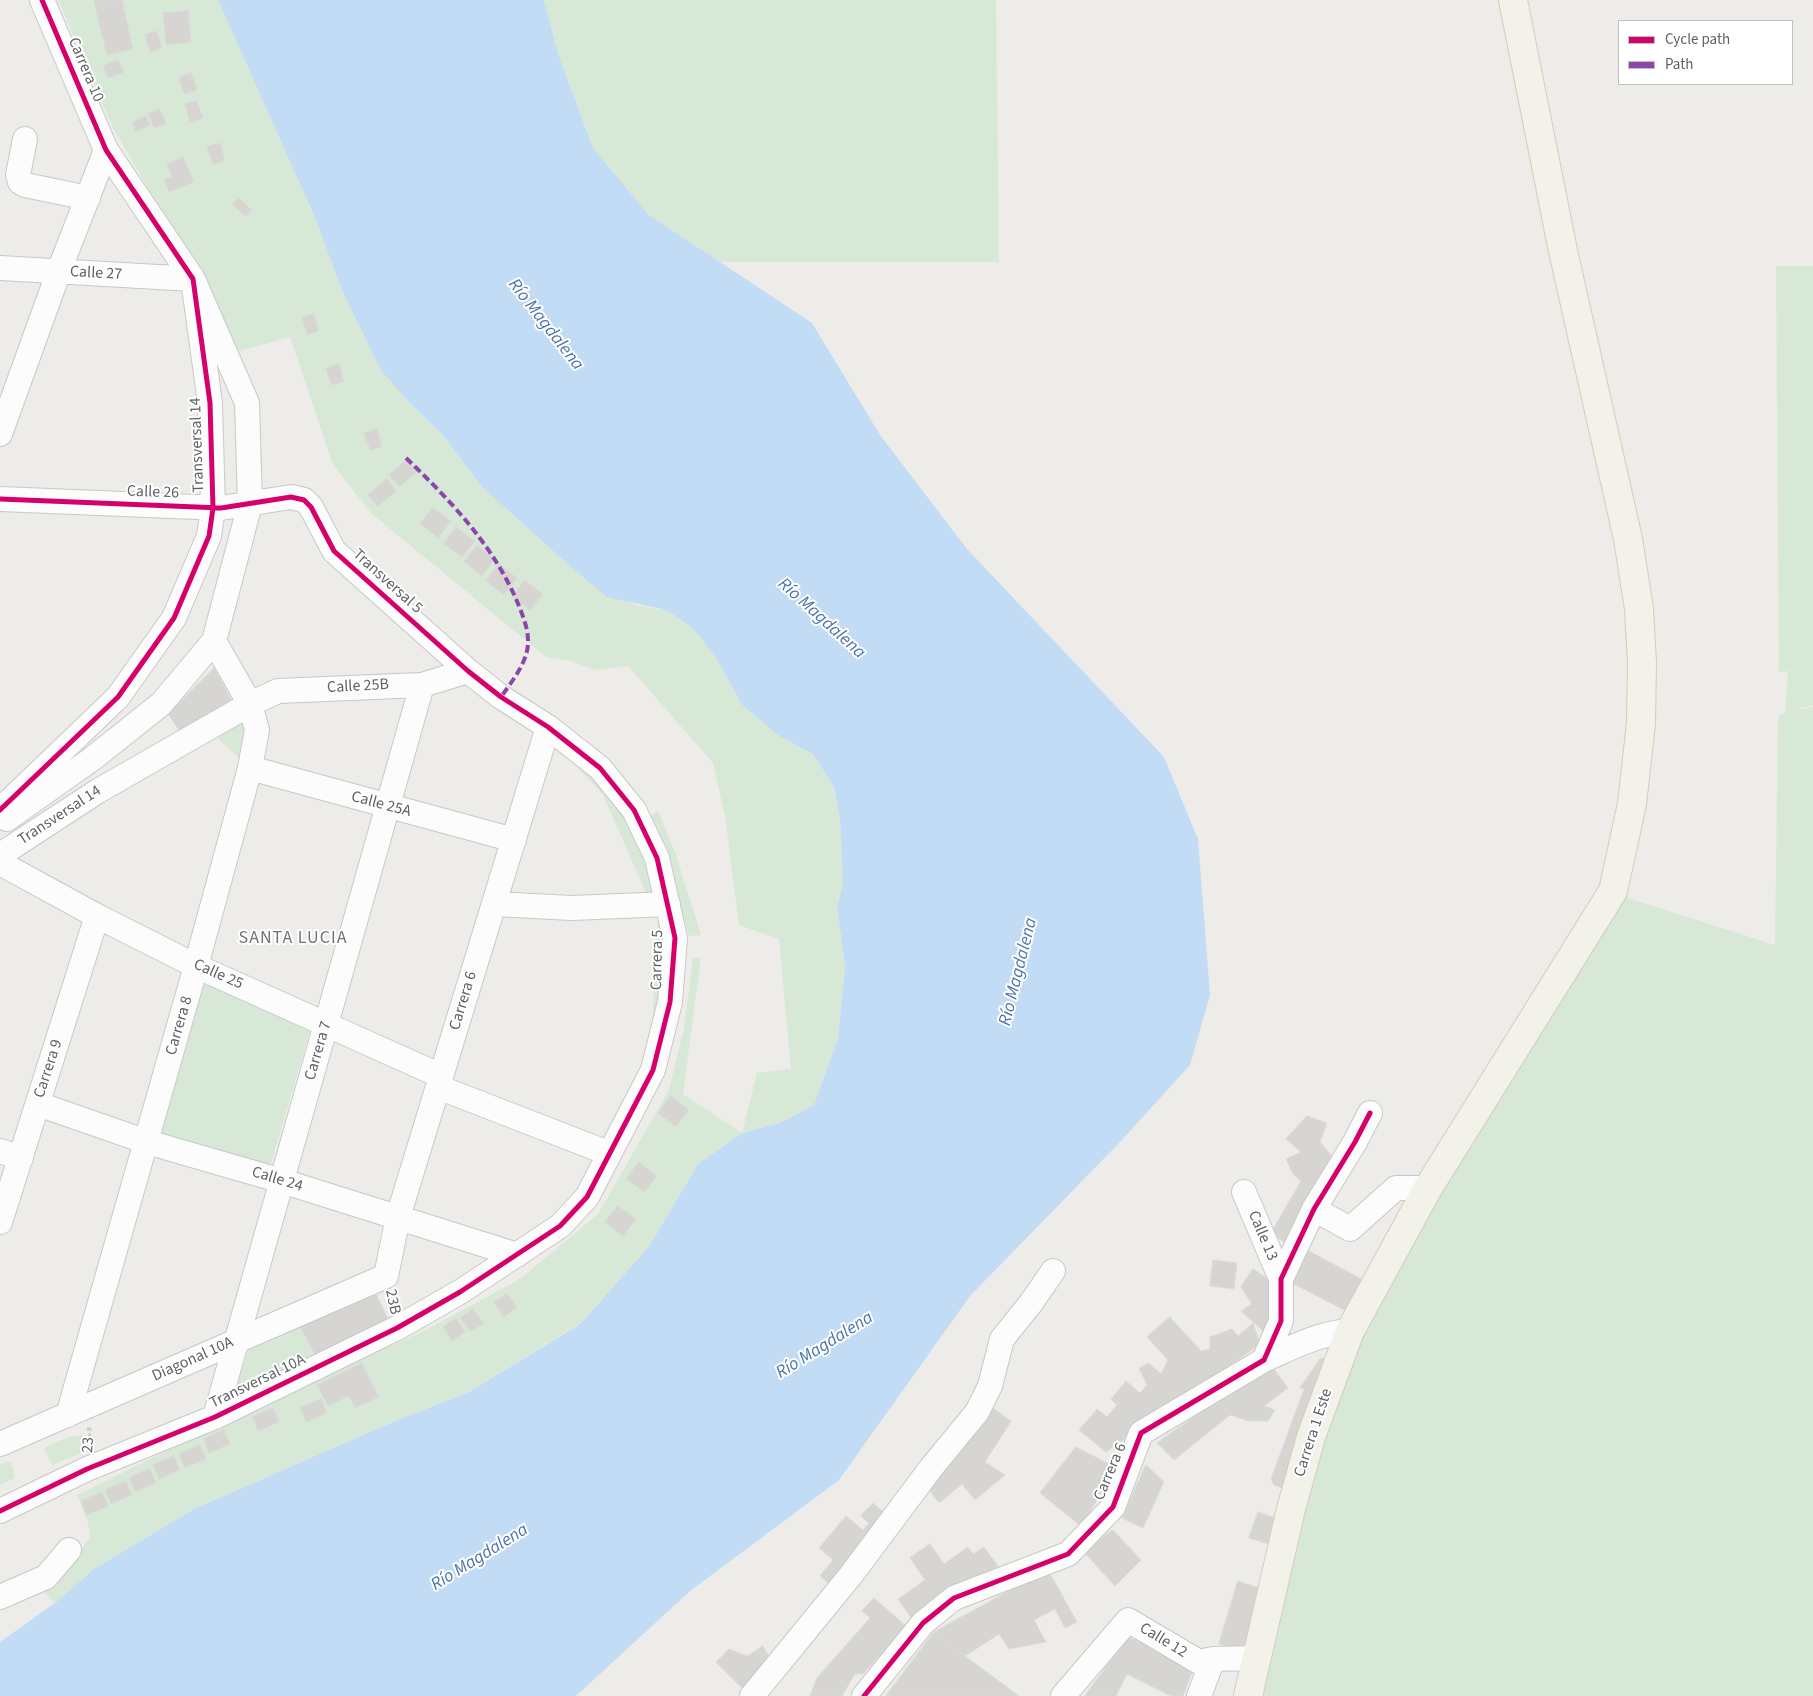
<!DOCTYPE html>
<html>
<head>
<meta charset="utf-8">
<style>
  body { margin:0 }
  #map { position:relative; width:1813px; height:1696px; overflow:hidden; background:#edece9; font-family:"Source Sans 3",sans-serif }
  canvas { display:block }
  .legend { position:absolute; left:1618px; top:20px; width:175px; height:65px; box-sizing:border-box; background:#fff; border:1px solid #bfc0c2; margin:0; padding:6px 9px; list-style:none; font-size:15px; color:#5e6166 }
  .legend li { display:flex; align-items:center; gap:10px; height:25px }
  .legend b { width:25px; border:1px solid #bfc0c2 }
</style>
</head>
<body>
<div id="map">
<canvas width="1813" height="1696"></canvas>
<ul class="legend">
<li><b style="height:6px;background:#d6006c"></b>Cycle path</li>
<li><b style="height:6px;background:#8e44ad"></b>Path</li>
</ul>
</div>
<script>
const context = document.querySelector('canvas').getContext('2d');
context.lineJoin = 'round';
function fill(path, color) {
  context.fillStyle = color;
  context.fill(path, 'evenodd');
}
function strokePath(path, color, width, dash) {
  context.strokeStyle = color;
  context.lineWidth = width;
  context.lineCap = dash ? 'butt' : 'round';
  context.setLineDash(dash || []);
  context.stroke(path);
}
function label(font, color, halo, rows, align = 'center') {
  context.font = font + ' "Source Sans 3",sans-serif';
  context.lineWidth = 4;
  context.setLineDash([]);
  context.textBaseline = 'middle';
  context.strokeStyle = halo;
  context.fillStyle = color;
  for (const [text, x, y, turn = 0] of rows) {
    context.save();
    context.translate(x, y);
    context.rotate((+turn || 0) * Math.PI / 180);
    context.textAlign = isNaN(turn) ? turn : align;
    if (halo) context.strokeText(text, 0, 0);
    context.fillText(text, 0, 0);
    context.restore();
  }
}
fill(new Path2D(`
  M58 0H218L316 220 341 288 408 401 442 434 482 487 571 567 635 605 666 610 693 628 718 661 742 705 779 736 813 754 834 787 840 819 843 885 837 909 845 966 838 1038 814 1105 780 1123 742 1133 698 1164 650 1245 580 1323 469 1392 395 1421 194 1509 94 1569 55 1603 41 1589 55 1582 90 1538 87 1519 77 1495 225 1422 426 1330 520 1279 598 1214 669 1090 684 1028 693 958H701L683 1094 742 1133 757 1073 791 1069 779 939 739 925 725 816 713 763 628 666 595 670 571 661 546 657 372 514 333 465 290 337 239 351 209 293 113 128Z
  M544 0H996L999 262H719L649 215 593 148 558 54Z
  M1776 266H1813V705L1794 710 1813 707V1696H1248L1332 1380 1613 891 1631 899 1775 945 1778 717 1785 712 1788 671 1779 672Z
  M239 716 251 733 242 761 211 732Z
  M558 740 597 773 628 817 665 902 651 904 603 795 572 762 553 749Z
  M658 811 675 852 701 935 689 936 663 844 648 818Z
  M672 918 650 1064 658 920Z
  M200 982 312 1024 270 1167 156 1132Z
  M299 1324 319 1363 224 1409 250 1348Z
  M82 1435 91 1442 89 1450 52 1465 44 1448 69 1437Z
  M11 1461 15 1478 0 1485V1464Z`), '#d8e8d6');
fill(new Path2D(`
  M218 0H544L558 54 593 148 649 215 812 323 880 435 967 549 1164 757 1198 839 1210 995 1190 1065 1121 1141 970 1296 839 1480 690 1591 576 1696H0V1642L55 1603 94 1569 194 1509 395 1421 469 1392 580 1324 650 1245 698 1164 742 1133 780 1123 814 1105 838 1038 845 966 837 908 843 884 840 819 834 787 813 754 779 736 742 705 718 661 693 628 666 610 607 597 571 567 482 487 442 434 408 401 381 370 341 288 316 220Z`), '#c1dcf4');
const building = new Path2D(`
  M94 0H122L133 49 107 55Z
  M188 11 191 42 166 45 163 13Z
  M157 31 162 48 150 52 145 35Z
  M118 60 124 72 108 78 103 66Z
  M191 73 197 90 184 94 179 77Z
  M197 101 203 118 190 122 185 104Z
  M160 109 166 124 154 128 148 114Z
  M146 116 150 125 136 132 132 122Z
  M220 143 225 161 213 164 207 147Z
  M183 157 194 182 169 192 164 180 172 177 167 164Z
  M239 198 252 210 246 216 233 205Z
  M314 314 319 331 307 335 302 317Z
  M339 364 344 382 331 385 326 368Z
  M377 429 382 447 370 450 364 433Z
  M407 460 417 472 399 487 389 475Z
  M387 479 397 491 378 506 368 495Z
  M433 508 451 521 438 538 420 524Z
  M456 527 475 541 462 557 444 544Z
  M477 545 495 559 482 576 464 562Z
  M499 564 517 578 504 595 486 581Z
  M525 580 543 594 530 610 512 597Z
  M214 668 232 701 181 733 168 714Z
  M671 1096 689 1110 676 1127 658 1113Z
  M1307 1116 1327 1123 1320 1142 1335 1160 1285 1243 1271 1233 1301 1181 1293 1174 1286 1159 1301 1152 1286 1139Z
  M639 1162 657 1176 644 1192 626 1179Z
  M618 1206 636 1219 623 1236 605 1222Z
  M1307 1250 1365 1281 1348 1312 1290 1282Z
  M1213 1260 1237 1263 1234 1289 1210 1286Z
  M1253 1269 1274 1283V1312L1265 1333 1241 1311 1252 1304 1241 1287Z
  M373 1288 392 1327 319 1363 299 1324Z
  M507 1294 517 1307 504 1317 494 1303Z
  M473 1309 484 1323 471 1332 460 1318Z
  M1170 1317 1201 1351 1210 1349V1337L1232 1329 1238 1336 1253 1323 1260 1344 1106 1452 1079 1430 1097 1409 1107 1417 1117 1405 1111 1399 1126 1381 1140 1393 1147 1385 1139 1368 1149 1363 1161 1374 1168 1360 1147 1337Z
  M456 1318 465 1332 452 1341 443 1327Z
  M1321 1358 1334 1361 1287 1490 1274 1485 1271 1479 1304 1389 1300 1388Z
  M362 1363 379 1397 355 1408 349 1396 328 1406 317 1385Z
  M1270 1364 1288 1388 1264 1406 1275 1410 1268 1421H1249L1230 1415 1174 1460 1157 1443Z
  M321 1399 327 1413 306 1422 300 1408Z
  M989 1405 1011 1421 985 1462 1005 1475 975 1500 962 1484 939 1503 926 1486Z
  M273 1408 279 1422 258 1431 252 1417Z
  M224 1430 230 1444 209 1453 204 1439Z
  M200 1445 206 1459 185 1468 179 1454Z
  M1076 1447 1115 1467 1082 1527 1040 1493Z
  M174 1456 180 1470 159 1479 153 1465Z
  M1146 1465 1164 1482 1143 1528 1122 1518Z
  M150 1469 156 1483 135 1492 129 1478Z
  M126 1481 132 1495 111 1504 105 1490Z
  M102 1492 108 1506 87 1515 81 1501Z
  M873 1503 888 1516 829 1584 820 1576 833 1560 819 1548 846 1516 863 1530 869 1523 861 1516Z
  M1258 1512 1284 1521 1275 1546 1249 1538Z
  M1113 1530 1141 1560 1115 1586 1083 1551Z
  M930 1544 944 1564 968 1547 973 1554 984 1547 998 1566 915 1623 898 1599 925 1580 910 1558Z
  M1048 1570 1077 1622 1065 1628 1055 1609 1034 1620 1046 1642 1009 1649 999 1634 965 1656 934 1632Z
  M1238 1581 1265 1590 1246 1652 1219 1644Z
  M874 1598 906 1626 863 1674H855L842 1696H810L817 1678 870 1618 862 1611Z
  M934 1632 965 1656 1019 1696H886Z
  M1128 1637 1194 1667 1183 1696H1171L1127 1674 1116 1696H1085Z
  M763 1646 772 1662 743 1689 716 1662 729 1649 747 1656Z`);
fill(building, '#d6d5d2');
strokePath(building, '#dcdbd8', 1);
const minor = new Path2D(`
  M25 139 18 175 20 182 25 185 88 198
  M0 268 193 279 247 403 250 504 214 641 161 704 92 759 7 819
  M0 434 59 271 106 150
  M0 499 221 508 291 497 304 500 311 507 334 551 468 671 501 697 548 727 600 768 634 810 657 858 675 938 670 1002 653 1070 587 1197 560 1226 460 1292 397 1328 215 1417 87 1469 0 1511
  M250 768 514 840
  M0 810 118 697 174 618 209 536 213 508 210 403 193 279 106 150 42 0
  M0 855 98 791 250 704 278 691 422 685 468 671
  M0 863 97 916 196 966 441 1076
  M494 904 572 908 668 904
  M438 1087 608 1153
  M38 1104 147 1142 282 1181 517 1255
  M0 1151 21 1158
  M1244 1192 1281 1279
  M1314 1209 1350 1229 1396 1188H1428
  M0 1222 97 916
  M1264 1360C1291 1348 1319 1333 1350 1331
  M68 1415 196 966 250 768 257 730 250 704 214 641
  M215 1417 422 685
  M0 1444 386 1276 398 1217 548 727
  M0 1597 46 1577 69 1550
  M752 1696 851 1575 931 1468 977 1412 990 1386 1002 1339 1031 1303 1053 1271
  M864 1696 923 1623 954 1598 1068 1554 1113 1507 1141 1433 1264 1360 1281 1321V1279L1314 1209 1355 1142 1370 1113
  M1063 1696 1128 1620 1199 1662 1213 1659 1258 1658
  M1199 1696 1213 1659`);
const major = new Path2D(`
  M1248 1696 1291 1509 1311 1437 1350 1331 1428 1188 1613 891 1632 804 1641 723 1642 663 1639 609 1628 539 1563 251 1513 0`);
strokePath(minor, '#c8c8c8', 26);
strokePath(major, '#d3cdb9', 30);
strokePath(new Path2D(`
  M391 1296 393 1309
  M87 1429H90L89 1447`), '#cacecc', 3, [5, 2.5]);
strokePath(minor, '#fcfcfc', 24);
strokePath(major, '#f2f1ea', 28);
strokePath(new Path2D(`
  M406 458C451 501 495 547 519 606 523 616 528 629 528 640 529 661 512 681 501 697`), '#8e44ad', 4, [8, 4]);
strokePath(new Path2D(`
  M0 499 221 508 291 497 304 500 311 507 334 551 468 671 501 697 548 727 600 768 634 810 657 858 675 938 670 1002 653 1070 587 1197 560 1226 460 1292 397 1328 215 1417 87 1469 0 1511
  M0 810 118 697 174 618 209 536 213 508 210 403 193 279 106 150 42 0
  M864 1696 923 1623 954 1598 1068 1554 1113 1507 1141 1433 1264 1360 1281 1321V1279L1314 1209 1355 1142 1370 1113`), '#d6006c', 5);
label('16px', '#5e6166', '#fff', [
  ["Carrera 10",85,70,67],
  ["Calle 27",96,274,3],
  ["Transversal 14",198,445,-92],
  ["Calle 26",153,493,2],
  ["Transversal 5",387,582,42],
  ["Calle 25B",358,687,-3],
  ["Calle 25A",381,805,15],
  ["Transversal 14",60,816,-33],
  ["Carrera 5",658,960,-89],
  ["Calle 25",218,975,24],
  ["Carrera 6",464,1001,-73],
  ["Carrera 8",180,1026,-74],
  ["Carrera 7",319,1051,-74],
  ["Carrera 9",49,1069,-72],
  ["Calle 24",277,1180,17],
  ["Calle 13",1262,1236,67],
  ["23B",392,1302,78],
  ["Diagonal 10A",193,1360,-24],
  ["Transversal 10A",258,1382,-26],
  ["Carrera 1 Este",1314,1433,-72],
  ["23",89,1445,-86],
  ["Carrera 6",1111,1472,-67],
  ["Calle 12",1163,1641,31]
]);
label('italic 18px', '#4c75a9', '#fff', [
  ["Río Magdalena",545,325,52],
  ["Río Magdalena",821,619,42],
  ["Río Magdalena",1019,972,-76],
  ["Río Magdalena",825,1346,-32],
  ["Río Magdalena",480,1558,-32]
]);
context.letterSpacing = '1px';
label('18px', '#6f7377', '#fff', [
  ["SANTA LUCIA",293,939]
]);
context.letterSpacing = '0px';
</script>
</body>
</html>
